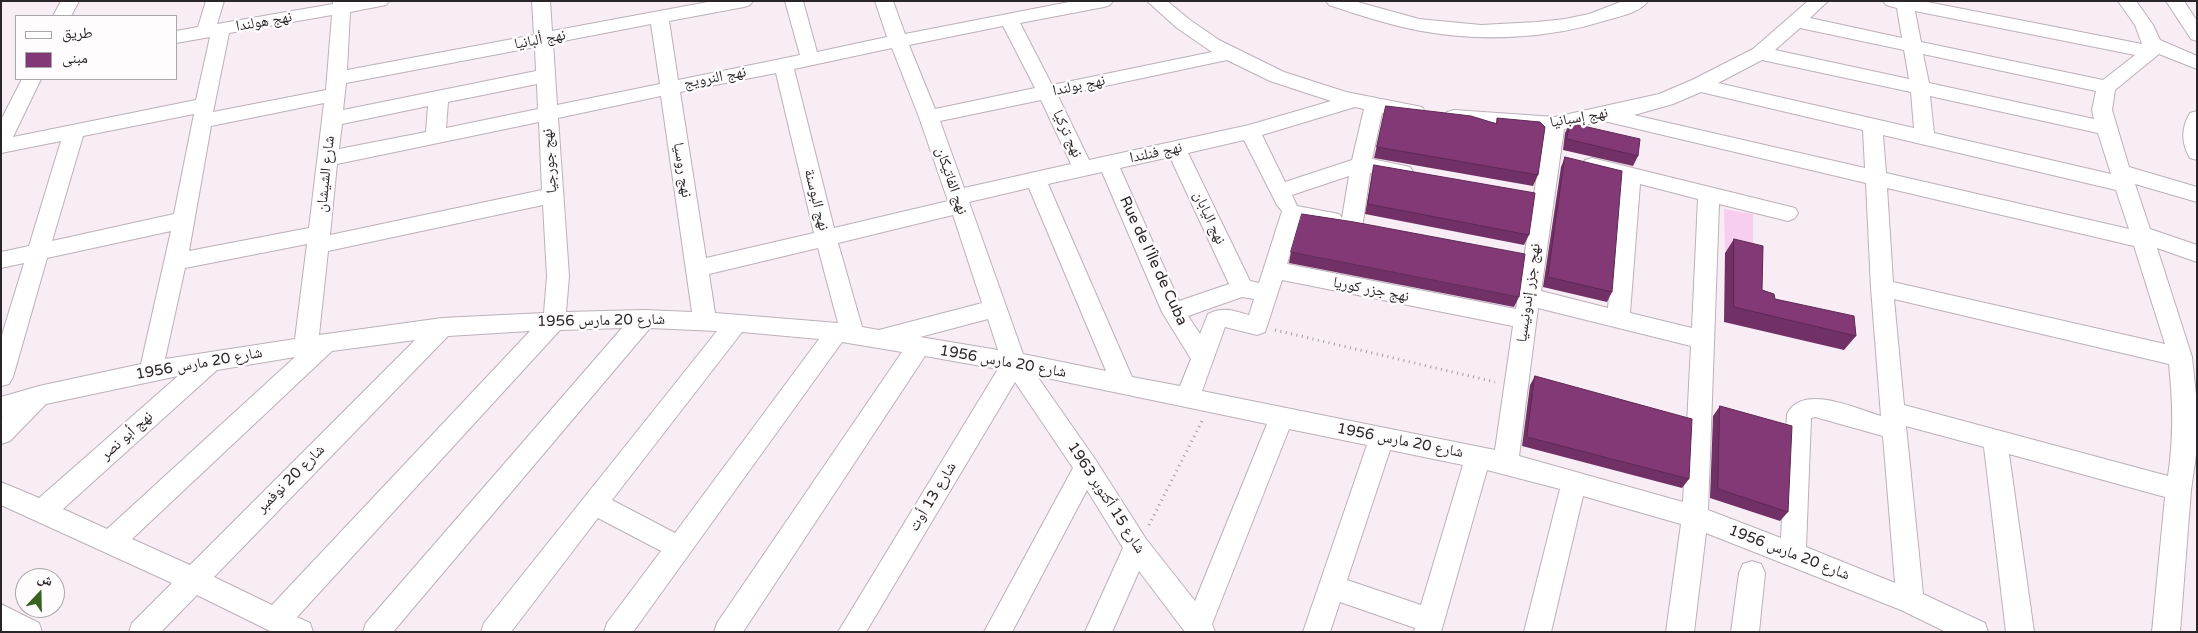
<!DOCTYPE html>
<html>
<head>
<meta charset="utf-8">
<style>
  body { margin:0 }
  #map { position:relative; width:2198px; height:633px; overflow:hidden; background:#f8ecf5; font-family:"Varela Round","Noto Naskh Arabic",sans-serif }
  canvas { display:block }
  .frame { position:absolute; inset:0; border:2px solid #292528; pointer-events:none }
  .legend { position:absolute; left:15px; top:15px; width:162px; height:65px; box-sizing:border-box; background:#fffcfe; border:1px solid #a9a6a8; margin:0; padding:6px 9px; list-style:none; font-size:15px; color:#292528 }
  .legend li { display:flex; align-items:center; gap:10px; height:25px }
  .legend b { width:25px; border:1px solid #a9a6a8 }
  .north { position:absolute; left:15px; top:568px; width:50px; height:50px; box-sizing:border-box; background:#fffcfe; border:1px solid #a9a6a8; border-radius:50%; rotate:21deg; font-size:14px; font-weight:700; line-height:20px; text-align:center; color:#292528 }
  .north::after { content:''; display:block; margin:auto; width:18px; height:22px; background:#376320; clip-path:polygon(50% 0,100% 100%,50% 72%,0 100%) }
</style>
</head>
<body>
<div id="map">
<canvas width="2198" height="633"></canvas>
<div class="frame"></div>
<ul class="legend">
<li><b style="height:6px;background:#fff"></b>طريق</li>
<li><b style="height:14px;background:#843977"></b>مبنى</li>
</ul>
<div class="north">ش</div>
</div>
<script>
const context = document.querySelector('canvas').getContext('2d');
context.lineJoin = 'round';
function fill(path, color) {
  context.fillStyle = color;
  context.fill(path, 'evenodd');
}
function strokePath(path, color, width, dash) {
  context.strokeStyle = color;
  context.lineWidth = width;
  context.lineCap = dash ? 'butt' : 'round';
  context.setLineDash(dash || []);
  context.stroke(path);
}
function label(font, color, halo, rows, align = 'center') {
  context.font = font + ' "Varela Round","Noto Naskh Arabic",sans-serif';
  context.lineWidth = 5;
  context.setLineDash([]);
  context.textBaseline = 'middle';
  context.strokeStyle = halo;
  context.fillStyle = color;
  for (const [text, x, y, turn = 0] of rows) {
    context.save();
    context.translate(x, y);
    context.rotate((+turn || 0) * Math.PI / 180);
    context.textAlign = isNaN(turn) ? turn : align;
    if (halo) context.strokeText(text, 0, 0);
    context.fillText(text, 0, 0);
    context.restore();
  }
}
fill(new Path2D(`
  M1724 209 1753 214V256L1725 250Z`), '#f7ceed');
const minor = new Path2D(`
  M61 1H79L71 16H53Z
  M206 1H224L217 24 333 4V1H389L386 5 350 12 347 70 534 35 532 1H550L552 31 713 1H753L750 5 744 7 669 21 678 80 800 55 785 1H803L817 52 887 37 875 1H893L905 34 1074 1H1113L1110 5 1104 7 1020 23 1052 85 1212 52 1177 28 1147 1H1167L1190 20 1219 40 1284 72 1346 92 1422 107 1425 112 1422 117 1415 119 1382 113 1372 159 1410 167 1413 172 1410 177 1403 179 1370 173 1363 222 1359 228 1352 230 1345 228 1342 221 1339 224 1332 227 1299 222 1287 264 1516 309 1544 130 1454 124 1447 122 1444 117 1447 112 1454 110 1555 117 1659 94 1692 80 1753 49 1808 1H1828L1810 18 1902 38 1897 8 1886 5 1883 1H1922L2142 44 2135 25 2118 1H2136L2153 25 2160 40 2197 56V69L2159 54 2115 90 2112 110 2129 167 2197 187V202L2135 184 2150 229 2197 245V262L2157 248 2192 357 2197 405V448L2191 490 2180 632H2152L2165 497 2009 454 2034 632H2006L1984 447 1906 426 1923 594 1985 623 1988 632H1946L1901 610 1706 533 1694 632H1666L1681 524 1583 496 1551 632H1524L1560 489 1487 470 1441 632H1414L1415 628 1340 602 1330 632H1303L1367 445 1289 429 1212 624 1215 632H1185L1139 571 1112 632H1085L1123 548 1087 490 1012 632H984L1073 468 1015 382 866 632H838L998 369 925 356 743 632H714L717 623 902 352 842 342 633 632H604L607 623 661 551 598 518 511 632H481L484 623 717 331 650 328 393 632H363L366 623 622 328 560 330 297 617 310 623 313 632H272L197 595 161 632H129L132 623 172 583 1 505V482L39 498 178 376 46 404 10 441 1 444V418L3 416 1 417V397L39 386 141 364 171 231 47 258 13 377 9 384 1 386V338L24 263 1 268V252L29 246 61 141 1 153V120L22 79H41L13 137 196 100 210 37 176 43V31L198 27ZM1915 11 2135 55 2103 80 1921 42ZM332 15 326 90 213 112 229 33ZM651 24 660 84 557 105 553 43ZM1003 26 1035 88 935 109 909 45ZM1800 28 1904 50 1909 79 1775 50ZM535 47 536 71 343 110 346 83ZM892 48 919 117 948 201 834 228 794 69ZM1923 54 2096 91 2092 110 2094 119 1929 83ZM1227 60 1270 81 1331 101 1249 125 1089 160 1058 96ZM1762 60 1911 92 1914 128 1718 83ZM776 73 814 233 706 258 680 92ZM537 84 538 109 446 128 448 102ZM1701 92 1863 130 1865 168 1634 115 1673 104ZM661 96 692 312 644 310 566 312 569 276 558 118ZM1930 96 2098 133 2111 174 1934 133ZM1041 100 1071 164 964 188 940 121ZM324 103 309 228 189 251 211 126ZM428 106 426 132 339 149 342 124ZM1355 107 1364 109 1352 160 1285 182 1262 135ZM194 114 174 214 52 241 83 136ZM1604 121 1866 183 1871 288 1881 416C1855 408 1802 383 1787 414L1781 538 1708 510 1719 204 1788 221 1795 218 1798 213 1795 208 1592 158 1585 160 1582 165 1585 170 1619 179 1608 308 1541 291 1564 129ZM539 122 542 190 330 235 337 164ZM1883 135 2116 190 2129 229 1886 173ZM1244 140 1277 205 1282 211 1259 283 1250 281 1188 153ZM1170 157 1229 284 1179 301 1120 168ZM1102 172 1162 312 1191 359 1180 386 1132 377 1048 184ZM1349 176 1342 218 1339 214 1297 206 1292 195ZM1640 184 1698 199 1692 328 1630 313ZM1029 188 1106 371 1023 354 969 202ZM1887 188 2134 246 2165 344 1893 282ZM543 205 547 276 544 313 442 318 319 335 328 251ZM953 215 982 303 879 330 862 327 838 243ZM307 244 295 339 165 359 185 268ZM818 248 838 323 715 313 709 274ZM1282 280 1513 326 1495 450 1202 391 1225 327 1257 335 1265 332ZM1242 297 1254 299 1249 315C1234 311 1223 306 1208 314L1200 334 1188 316ZM1894 299 2169 364C2173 402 2174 438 2168 476L1904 405ZM1538 308 1691 346 1683 502 1519 456ZM988 319 998 350 920 337ZM530 331 272 605 214 577 448 336ZM742 332 819 339 675 533 612 500ZM415 340 190 565 132 539 332 351ZM295 357 107 529 63 509 217 370ZM1037 376 1267 424 1195 601 1146 539 1095 459ZM1815 417 1883 436 1895 583 1806 547 1811 418ZM1390 450 1463 465 1421 605 1347 580Z
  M1326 1H1354L1419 19 1481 25 1537 22 1565 19 1589 14 1623 1H1648C1641 12 1619 17 1607 20 1549 39 1481 42 1421 31 1389 25 1359 15 1329 5Z
  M2166 1H2184L2197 21V41L2191 39Z
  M2197 111V160L2190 158C2181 143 2181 128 2190 113Z
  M1752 561 1761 564 1765 573 1759 632H1731L1739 573 1743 564Z
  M1 604 39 623 42 632 1 631Z`);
strokePath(minor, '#bcb0b9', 2);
strokePath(new Path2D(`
  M1275 330 1495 382
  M1149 525 1203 419`), '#a39ba1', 3, [1, 4.5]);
fill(minor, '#fff');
fill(new Path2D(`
  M1386 106 1496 123 1497 118 1538 175 1533 186 1374 158Z
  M1570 123 1638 156 1633 166 1563 150 1565 133Z
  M1565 157 1612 292 1607 302 1543 287 1561 167Z
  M1374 165 1529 235 1524 245 1365 214 1372 175Z
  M1734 239 1762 290 1775 299 1856 336 1844 350 1724 322 1725 253Z
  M1291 252 1519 297 1514 307 1289 263Z
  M1535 376 1689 479 1682 488 1522 446 1530 385Z
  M1720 406 1788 512 1780 521 1710 498 1713 416Z`), '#723166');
const building = new Path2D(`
  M1386 106 1471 116 1497 124V118L1540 122 1545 127 1538 175 1377 147Z
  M1570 123 1640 139 1638 156 1567 139Z
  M1565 157 1622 171 1612 292 1548 277Z
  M1374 165 1535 193 1529 235 1368 204Z
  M1302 214 1354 222 1525 254 1519 297 1291 252Z
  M1734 239 1763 246 1762 290 1774 294 1775 299 1854 316 1856 336 1734 307Z
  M1535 376 1692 419 1689 479 1527 437Z
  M1720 406 1792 426 1788 512 1718 489Z`);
fill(building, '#843977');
strokePath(building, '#5c2853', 1);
label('15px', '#292528', '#fffcfe', [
  ["نهج هولندا",264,22,-10],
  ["نهج ألبانيا",540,40,-11],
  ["نهج النرويج",715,78,-11],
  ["نهج بولندا",1079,86,-12],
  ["نهج إسبانيا",1579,118,-10],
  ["نهج تركيا",1067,134,65],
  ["نهج فنلندا",1156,153,-12],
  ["نهج جورجيا",550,161,-94],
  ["نهج روسيا",682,170,81],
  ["شارع الشيشان",326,174,-84],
  ["نهج الفاتيكان",951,181,71],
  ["نهج البوسنة",816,200,76],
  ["نهج اليابان",1209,218,65],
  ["Rue de l'Île de Cuba",1153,261,65],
  ["نهج جزر كوريا",1371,290,11],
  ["نهج جزر إندونيسيا",1529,293,-82],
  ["شارع 20 مارس 1956",601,321,-1],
  ["شارع 20 مارس 1956",1003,362,10],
  ["شارع 20 مارس 1956",199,364,-10],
  ["نهج أبو نصر",127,436,-42],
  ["شارع 20 مارس 1956",1400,441,11],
  ["شارع 20 نوفمبر",291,479,-45],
  ["شارع 13 أوت",933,497,-59],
  ["شارع 15 أكتوبر 1963",1106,498,57],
  ["شارع 20 مارس 1956",1789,553,21]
]);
</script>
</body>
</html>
